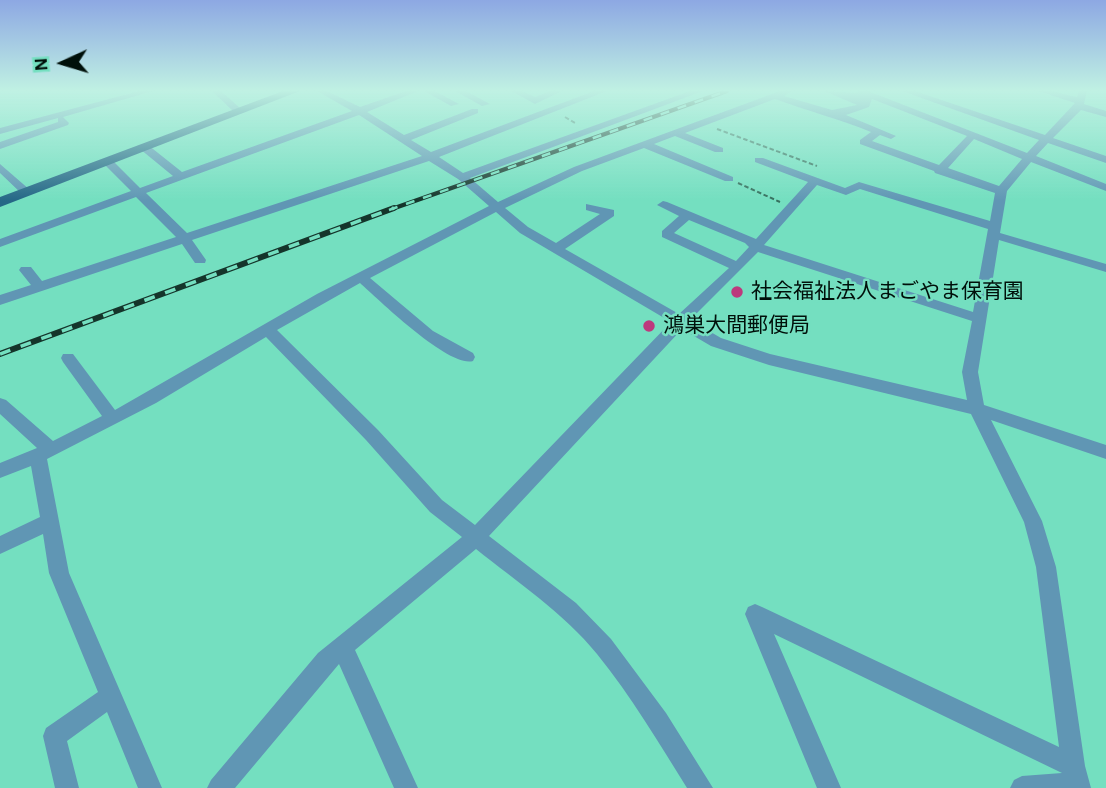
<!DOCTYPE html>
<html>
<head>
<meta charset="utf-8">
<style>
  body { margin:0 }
  #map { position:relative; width:1106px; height:788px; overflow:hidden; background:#74dfc0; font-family:"Alegreya Sans",sans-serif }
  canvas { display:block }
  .north { position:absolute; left:28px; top:28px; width:70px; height:70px; -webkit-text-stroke:5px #74dfc0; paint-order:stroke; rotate:266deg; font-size:19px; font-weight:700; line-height:28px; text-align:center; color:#00100a }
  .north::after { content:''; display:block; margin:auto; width:24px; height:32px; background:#00100a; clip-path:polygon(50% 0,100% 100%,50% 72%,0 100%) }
</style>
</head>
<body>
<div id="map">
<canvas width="1106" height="788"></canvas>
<div class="north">N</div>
</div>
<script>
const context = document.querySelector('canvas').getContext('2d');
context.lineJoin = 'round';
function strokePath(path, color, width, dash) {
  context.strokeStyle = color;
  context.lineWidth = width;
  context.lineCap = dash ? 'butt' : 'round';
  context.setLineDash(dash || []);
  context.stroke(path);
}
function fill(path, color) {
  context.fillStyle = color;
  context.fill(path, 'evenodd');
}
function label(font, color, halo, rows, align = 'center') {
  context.font = font + ' "Alegreya Sans","Noto Sans JP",sans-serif';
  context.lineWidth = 5;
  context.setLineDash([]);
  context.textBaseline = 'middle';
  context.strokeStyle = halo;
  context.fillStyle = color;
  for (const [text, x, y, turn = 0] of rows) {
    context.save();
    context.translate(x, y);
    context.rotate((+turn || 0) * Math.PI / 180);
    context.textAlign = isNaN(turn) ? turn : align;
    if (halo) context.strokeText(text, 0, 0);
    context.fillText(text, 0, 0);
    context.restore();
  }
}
strokePath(new Path2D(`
  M565 117 577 124
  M717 129 817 166
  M738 183 780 202`), '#36705e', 2, [4.5, 2.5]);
fill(new Path2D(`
  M139 91H153L63 117 69 123 68 125 0 149V142L58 122V118L0 134V128Z
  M212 91H221L241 109V113H235Z
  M317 91H327L360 107 406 91H418L367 112 404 135 472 109H478V113L411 140 431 152 594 91H607L439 157 463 173 690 91H703L470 178 498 202 574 167 780 91H792L784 96 832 110 857 105 824 91 858 93 857 91H868L1027 153 1039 140 902 91H915L1045 135 1075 103 1038 91H1051L1077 97 1079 91H1087L1084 104 1106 111V117L1081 110 1053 138 1106 156V163L1048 143 1036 156 1106 184V191L1031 162 1007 191 1000 233 1106 264V272L999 240 978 372 984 405 1106 445V459L991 420 1042 521 1056 567 1085 766 1091 788H1010L1014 780 1022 776 1062 773 774 634 841 788H817L745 614 748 607 755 604 762 607 1059 747 1036 567 1024 522 971 414 769 365 711 346 682 329 489 536 576 603 611 639 666 713 713 788H687C659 743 631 696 597 654 564 613 517 582 476 549L355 650 418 788H394L339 664 235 788H207L211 780 318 653 462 537 430 512 366 440 266 337 156 403 47 459 69 573 162 788H138L107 712 67 741 79 788H55L43 736 46 728 98 692 49 573 43 534 0 554V536L40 517 31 466 0 478V463L37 448 0 414V398L6 400 53 441 102 416 63 362 61 358 63 354H73L115 410 317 294 489 206 458 179 429 161 192 240 206 260 205 263H195L182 244 0 305V295L31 285 19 270 21 267H31L42 281 176 237 136 197 0 247V239L131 191 103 163V159H111L140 188 173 176 140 149V145H148L182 172 352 111ZM775 99C808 111 839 119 871 132L860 140V144L934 171 935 173 995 193 990 221 859 182 845 188 763 158H755V162L808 182 756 239 667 202 663 201 657 205 679 216 662 231V237L729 268 679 314 565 249 614 216V210L586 204V210L600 214 556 243 528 227 505 208 582 171 644 148 725 181H733V177L654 144 675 136 715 152H723V148L685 133ZM872 99 967 136 939 165 872 141 880 135 891 139 896 136 846 115 869 107ZM359 115 422 156 187 233 146 193ZM974 139 1022 159 999 186 948 168ZM817 185 846 195 860 189 988 229 973 312 764 245ZM496 212 520 233 671 322 475 525 442 500 378 430 277 330 360 283C379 300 449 368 473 361L475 357 473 353 433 331 370 278ZM689 220 745 243 749 247 736 261 674 233ZM758 252 972 321 962 372 967 400 770 354 721 338 690 320Z
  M424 91H435L459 104 451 106Z
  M455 91H466L490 104 482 106Z
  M511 91H522L535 97 550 91H562L535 104Z
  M0 164 30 190V194H22L0 173Z`), '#6096b4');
fill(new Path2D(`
  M283 91H300L0 207V197Z`), '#256786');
const railFar1 = new Path2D(`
  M389 210 727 91`);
const rail = new Path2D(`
  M0 354 394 208`);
strokePath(railFar1, '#15352b', 4.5);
strokePath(rail, '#15352b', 6);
strokePath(railFar1, '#74dfc0', 2.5, [9]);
strokePath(rail, '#74dfc0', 3.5, [11]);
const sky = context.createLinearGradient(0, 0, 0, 201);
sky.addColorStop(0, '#8da8e3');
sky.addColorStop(0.45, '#c0f1e3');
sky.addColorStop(1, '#c0f1e300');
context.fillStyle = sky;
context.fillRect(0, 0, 1106, 201);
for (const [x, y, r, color] of [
  [737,292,7,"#bd397d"],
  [649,326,7,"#bd397d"]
]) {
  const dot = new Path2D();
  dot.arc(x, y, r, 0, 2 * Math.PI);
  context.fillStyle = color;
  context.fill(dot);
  strokePath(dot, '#74dfc0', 2.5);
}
label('21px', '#00100a', '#74dfc0', [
  ["社会福祉法人まごやま保育園",751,292],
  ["鴻巣大間郵便局",663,326]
], 'left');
</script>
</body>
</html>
